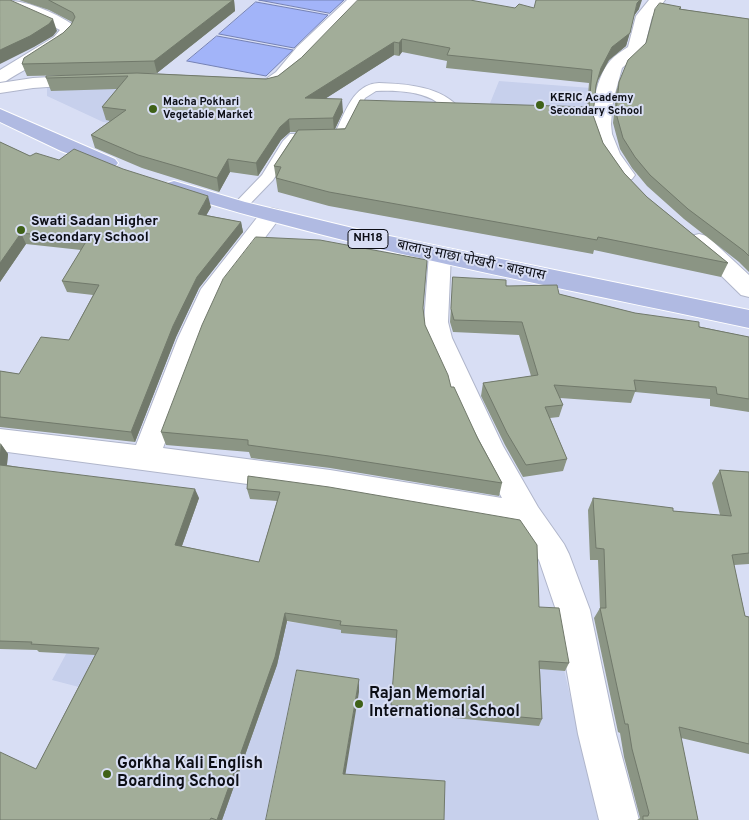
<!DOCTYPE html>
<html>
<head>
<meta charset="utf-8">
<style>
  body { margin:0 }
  canvas { display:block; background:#d8def4 }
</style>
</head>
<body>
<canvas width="749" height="820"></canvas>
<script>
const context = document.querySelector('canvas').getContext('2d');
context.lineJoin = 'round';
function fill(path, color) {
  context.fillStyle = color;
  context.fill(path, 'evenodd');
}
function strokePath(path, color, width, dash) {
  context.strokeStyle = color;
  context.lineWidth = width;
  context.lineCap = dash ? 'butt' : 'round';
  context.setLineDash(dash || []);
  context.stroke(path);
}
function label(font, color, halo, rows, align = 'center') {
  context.font = font + ' Overpass,"Noto Sans Devanagari",sans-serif';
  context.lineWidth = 4;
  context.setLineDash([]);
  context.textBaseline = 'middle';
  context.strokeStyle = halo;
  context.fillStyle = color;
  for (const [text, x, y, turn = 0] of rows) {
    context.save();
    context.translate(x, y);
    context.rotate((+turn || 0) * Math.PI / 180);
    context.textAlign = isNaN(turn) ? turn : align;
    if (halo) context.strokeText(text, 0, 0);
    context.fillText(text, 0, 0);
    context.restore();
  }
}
fill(new Path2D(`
  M499 81 591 88 590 130 482 123Z
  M151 82 215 133 103 122 47 96V84Z
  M93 604 559 647 598 820H205L240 729 52 680Z`), '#c7d0ec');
const water = new Path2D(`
  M259 0H344L330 13Z
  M256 2 328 15 294 48 219 34Z
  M217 36 293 50 266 76 187 61Z`);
fill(water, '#a2b4f9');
strokePath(water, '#7582b5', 1);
const service = new Path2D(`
  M379 83C407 84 442 86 461 110L459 113C447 116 442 104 432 99 416 91 393 90 376 91L365 98 345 140 298 141 273 180 244 210H234L232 207 234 204 262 175 283 141 290 134 335 133C345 113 353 84 379 83Z`);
const minor = new Path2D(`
  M0 0C27 0 52 11 75 26L77 29C70 46 23 70 6 81L0 82V70L54 37 60 30 41 20 1 3Z
  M347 0H364L309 55 288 80 278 87 263 90 257 89 254 85 257 81 266 79 276 72 297 47Z
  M649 0H665L652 17 644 49 622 68 613 101 611 124 612 134 620 154 635 175 632 179 625 181 618 179C609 168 600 157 595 143 588 121 595 78 610 61 615 55 622 51 628 47L636 16Z
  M85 75 91 76 94 80 91 84 33 88 0 93V83L33 78Z
  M271 208 279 210 282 215 224 292 204 338 163 448 330 470 502 498 477 451 426 338 424 322 429 254 432 249 440 247 448 249 451 254 448 322 452 338 503 446 538 507 564 544 569 554 590 610 616 734 639 820H599L578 734 556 610 539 560 518 528 330 495 0 451V429L136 445 178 338 201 289 263 210Z
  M699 234 707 236 749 275V297L741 295 691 246 688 241 691 236Z`);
const primary = new Path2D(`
  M0 109 115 159 118 163 115 167 108 169 61 151 0 122Z
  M174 181 245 202 365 231 749 310V328C554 286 357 251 167 191L164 187 167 183Z`);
strokePath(service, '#b0b6cb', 2);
strokePath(minor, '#b0b6cb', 2);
strokePath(primary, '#fff', 2);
fill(service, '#fff');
fill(minor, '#fff');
fill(primary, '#b0bae2');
fill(new Path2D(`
  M19 0H234L235 11 157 73H146L266 79 278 76 301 58 515 8 639 9 634 15 626 46 609 60 598 80 596 88 593 115 603 143 624 173 647 197 728 263 721 277 594 250 593 254 329 206 278 192 274 166 296 132H290L281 140 258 176 230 172 219 192 142 168 95 148 91 135 110 121 106 120 102 107 117 89 51 91 46 78 76 75 27 76 22 64 63 33 71 25 72 22 49 10ZM402 52 447 61 446 68 589 83 587 107 335 129 343 112 326 98 394 55 399 56Z
  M681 7V9L749 19V272L739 262 684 219 647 186 632 168 620 149 613 123 616 92 619 82Z
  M0 142 30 156 211 207 206 215 241 222 243 232 199 288 176 337 135 442 0 427V371L19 374 69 340 93 295 67 292 62 281 81 250 26 244 0 282Z
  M453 277 559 294 635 313 749 337V412L710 406V399L635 392 631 403 560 398 563 405 559 417 550 418 567 459 563 471 523 477 505 445 481 396 483 383 531 376 519 335 453 332 450 322Z
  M423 309 425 325 451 387 502 483 499 496 330 468 251 458 249 452 166 445 161 432Z
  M0 443 1 444 8 454 7 465 199 498 182 546 259 562 277 501 250 499 247 489 248 476 539 607 569 663 565 671 540 669 542 719 539 726 391 712 396 638 341 633V630L287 621 277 665 222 820H0L36 769 95 655 39 652 37 650 0 649Z
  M720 470 749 472V564L734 565 745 616 749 617V754L681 738 698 820H637L640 818 624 757 620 733 618 732 594 618 600 608 598 560H590L588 510 593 498 673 511 720 515 712 483Z`), '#8b9584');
fill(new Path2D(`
  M233 0H234L235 11 157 73 154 61Z
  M640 0H642L639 9 634 16 637 3Z
  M53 19 57 31 53 36 34 47 0 64V50Z
  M630 33 626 46 609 60 598 80 593 98 601 68 612 47Z
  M402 39V52L399 56V43Z
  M394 42V55L306 111 305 98Z
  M342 99 343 112 334 131 333 118Z
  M289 119 290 132 281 140 258 176 256 163 280 127Z
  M228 159 230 172 219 192 217 178Z
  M208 196 211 207 201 225 198 214Z
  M241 222 243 232 199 288 176 337 135 442 131 432 173 326 197 277Z
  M21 233 26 244 0 282V263Z
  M1 444 8 454 6 474 0 466V453Z
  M195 489 199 498 179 554 175 545Z
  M285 613 287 621 277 665 222 820H217Z
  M359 679V692L344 783 343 774Z`), '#71796b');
const building = new Path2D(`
  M0 0H10L53 19 49 24 30 36 0 50Z
  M49 0H233L154 61 22 64 24 58 63 33 71 25 75 17 73 13Z
  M358 0H470L515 8 519 4 534 8 536 0H640L637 3 630 33 612 47 601 68 596 85 593 115 603 143 624 173 647 197 728 263 598 237 597 240 329 192 276 178 281 167 274 166 298 130 345 129 360 100 589 107 592 70 447 55 450 48 402 39 399 43 394 42 305 98 342 99 333 118 289 119 280 127 256 163 228 159 217 178 138 155 91 135 126 110 102 107 128 76 46 78V76L137 73 266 79 278 76 301 58Z
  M660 3 681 7 679 9 749 19V256L744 251 688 209 650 175 635 157 623 138 616 113 619 82 628 60 646 43 655 9Z
  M0 142 30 156 36 153 59 160 74 149 123 169 208 196 198 214 241 222 197 277 173 326 131 432 0 417V371L19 374 41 337 69 340 99 285 62 281 87 240 21 233 0 263Z
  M256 237 320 240 427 260 423 308 425 325 448 375 451 387H454L478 439 502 483 329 456 248 445V440L161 432 202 325 223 279Z
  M453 277 506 280V286L557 285 559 294 635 313 699 322V327L749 337V399L717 394 716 387 634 380 636 391 554 385 563 405 545 407 567 459 526 465 507 433 483 383 538 375 522 322 454 320 451 309Z
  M0 465 195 489 175 545 259 562 280 492 247 489 248 476 329 487 520 520 537 545 539 607 559 608 569 663 539 661 542 719 391 705 397 630 340 625 341 621 285 613 275 657 217 820 211 818 210 820H0V752L36 769 99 648 31 644 32 642 0 641Z
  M720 470 749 472V553L732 555 745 616 749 617V744L679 727 698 820H643V816H648L649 813 632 749 628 724H625L600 608H606L604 549 596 548 593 498 673 508V511L731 516Z
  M297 670 359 679 343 774 445 781 444 820H266Z`);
fill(building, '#a2ad99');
strokePath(building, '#71796b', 1);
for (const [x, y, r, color] of [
  [540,105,5,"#3f6118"],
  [153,109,5,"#3f6118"],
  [21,230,5,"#3f6118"],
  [359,704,5,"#3f6118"],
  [107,774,5,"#3f6118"]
]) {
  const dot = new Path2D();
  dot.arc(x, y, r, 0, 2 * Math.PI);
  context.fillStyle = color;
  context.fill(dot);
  strokePath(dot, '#d8def4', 2);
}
label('bold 11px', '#0c0e15', '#d8def4', [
  ["KERIC Academy",550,99],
  ["Secondary School",550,112],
  ["Macha Pokhari",163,103],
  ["Vegetable Market",163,116]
], 'left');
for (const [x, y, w] of [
  [368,239,40]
]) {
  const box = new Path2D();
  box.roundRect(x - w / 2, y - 9.5, w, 19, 4);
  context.fillStyle = '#d8def4';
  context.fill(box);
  strokePath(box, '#0c0e15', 1);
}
label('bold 12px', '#0c0e15', null, [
  ["NH18",368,239]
]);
label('bold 14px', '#0c0e15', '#d8def4', [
  ["Swati Sadan Higher",31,222],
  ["Secondary School",31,238]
], 'left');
label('14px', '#0c0e15', '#d8def4', [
  ["बालाजु माछा पोखरी - बाइपास",471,261,12]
]);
label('bold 16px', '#0c0e15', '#d8def4', [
  ["Rajan Memorial",369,695],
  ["International School",369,713],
  ["Gorkha Kali English",117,765],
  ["Boarding School",117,783]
], 'left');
</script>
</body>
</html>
